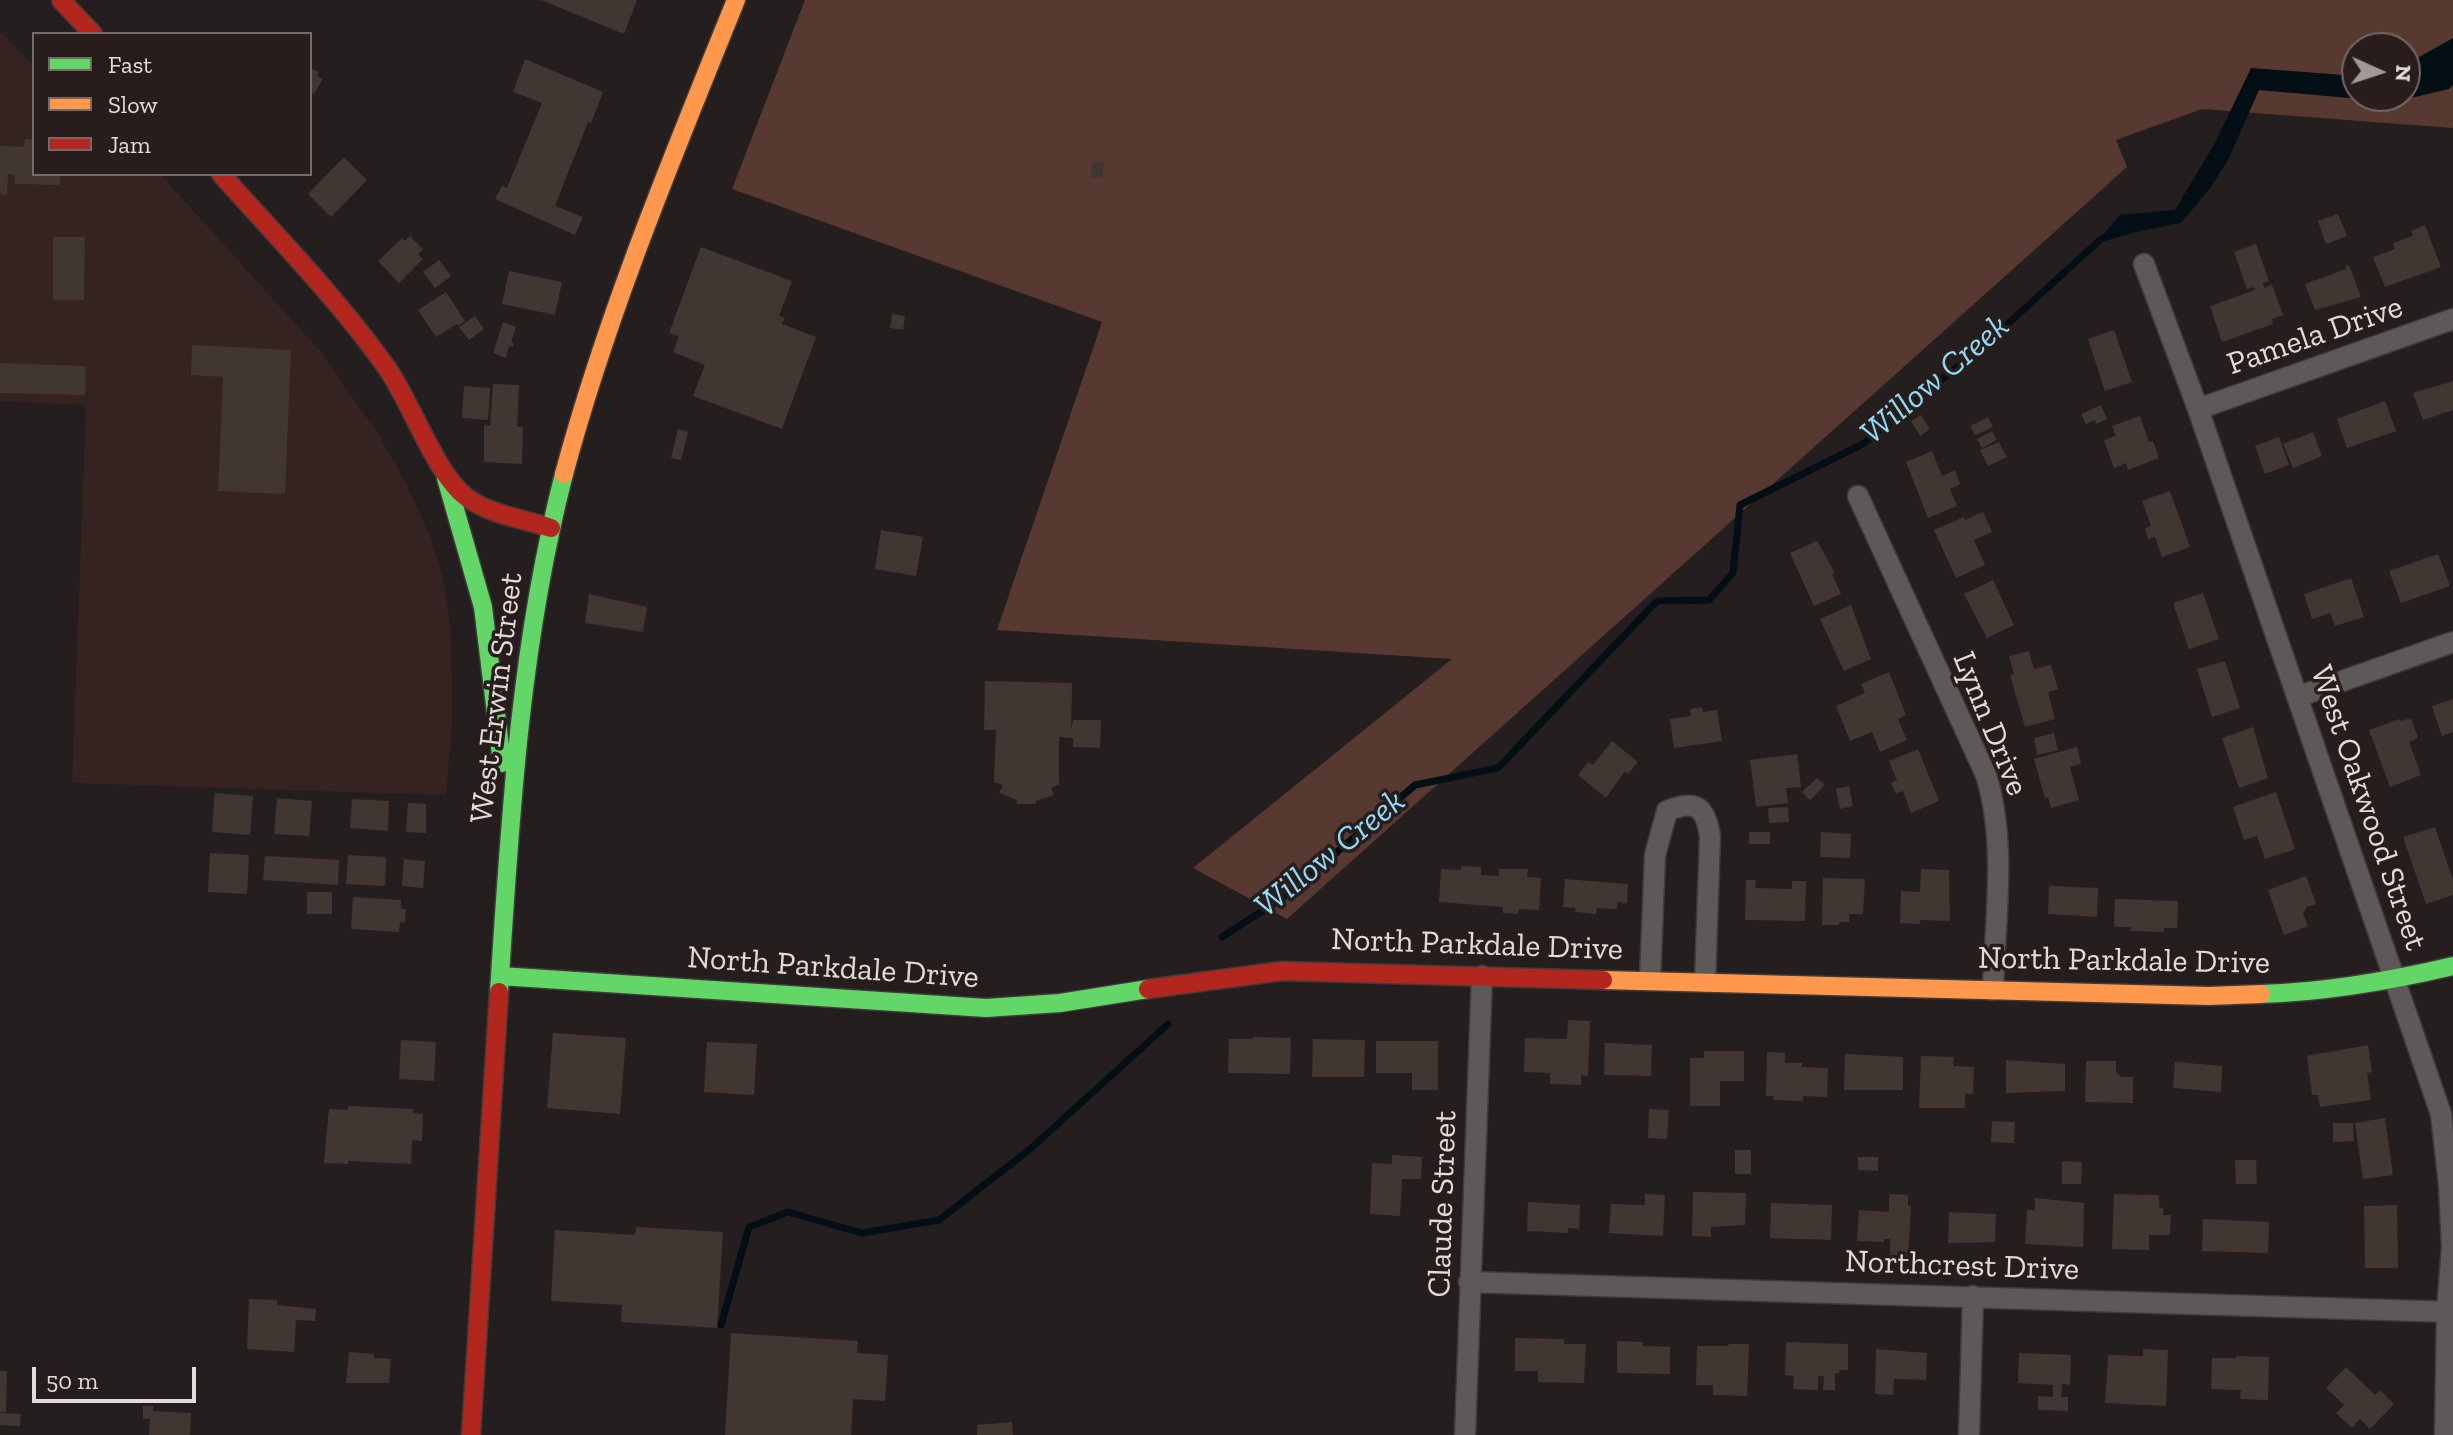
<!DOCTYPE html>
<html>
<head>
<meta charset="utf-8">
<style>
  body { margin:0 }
  #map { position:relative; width:2453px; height:1435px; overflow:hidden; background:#241f1e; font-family:"Zilla Slab",serif }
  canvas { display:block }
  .legend { position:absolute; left:32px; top:32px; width:280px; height:144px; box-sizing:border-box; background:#281d1a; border:2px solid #736966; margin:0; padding:10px 14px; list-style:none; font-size:24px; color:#e3dbd9 }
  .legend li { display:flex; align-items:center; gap:16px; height:40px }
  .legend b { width:40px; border:2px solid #736966 }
  .north { position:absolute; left:2341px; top:32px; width:80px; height:80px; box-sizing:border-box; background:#281d1a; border:2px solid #736966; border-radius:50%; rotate:93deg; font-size:22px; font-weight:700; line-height:32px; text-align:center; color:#e3dbd9 }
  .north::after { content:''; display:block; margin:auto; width:28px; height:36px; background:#a09998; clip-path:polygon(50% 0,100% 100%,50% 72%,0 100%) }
  .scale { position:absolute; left:32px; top:1367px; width:164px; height:36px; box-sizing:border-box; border:4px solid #e3dbd9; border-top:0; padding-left:10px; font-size:24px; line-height:28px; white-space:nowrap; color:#e3dbd9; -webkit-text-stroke:6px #281d1a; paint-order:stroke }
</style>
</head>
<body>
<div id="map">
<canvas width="2453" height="1435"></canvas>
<ul class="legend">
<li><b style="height:10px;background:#63d668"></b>Fast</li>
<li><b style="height:10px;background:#ff974d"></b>Slow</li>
<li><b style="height:10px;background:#b3261e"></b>Jam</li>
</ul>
<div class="north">N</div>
<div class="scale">50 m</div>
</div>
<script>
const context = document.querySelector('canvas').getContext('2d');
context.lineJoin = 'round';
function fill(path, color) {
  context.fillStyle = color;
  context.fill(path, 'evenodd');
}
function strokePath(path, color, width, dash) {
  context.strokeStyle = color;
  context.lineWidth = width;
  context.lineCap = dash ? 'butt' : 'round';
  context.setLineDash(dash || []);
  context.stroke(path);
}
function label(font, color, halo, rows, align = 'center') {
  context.font = font + ' "Zilla Slab",serif';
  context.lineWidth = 7;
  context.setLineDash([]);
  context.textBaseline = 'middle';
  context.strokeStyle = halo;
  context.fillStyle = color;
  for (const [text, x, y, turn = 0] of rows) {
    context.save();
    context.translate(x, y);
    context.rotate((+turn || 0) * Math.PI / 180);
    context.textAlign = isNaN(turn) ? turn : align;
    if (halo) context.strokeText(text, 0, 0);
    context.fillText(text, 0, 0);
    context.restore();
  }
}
fill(new Path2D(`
  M0 31 34 67V174H160L320 351 378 434 406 483 430 536 444 581 450 623 452 677V727L446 795 72 783 86 405 0 401Z`), '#342320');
fill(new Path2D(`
  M805 0H2453V128L2202 109 2116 140 2127 167 1287 919 1193 868 1452 659 997 630 1102 322 732 189ZM2357 48H2405V96H2357Z`), '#583931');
fill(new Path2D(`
  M2453 38V85L2449 89 2394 102 2259 90 2228 160 2211 187 2181 223 2139 231 2095 244 2120 215 2175 210 2215 143 2251 68 2357 76V96H2405V65Z`), '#030e15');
strokePath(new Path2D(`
  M1222 937 1287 895 1415 785 1498 768 1657 601 1709 600 1733 573 1740 505 1863 444 1989 341 2101 239
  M721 1325 749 1227 788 1212 862 1233 939 1220 1029 1150 1168 1024`), '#030e15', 7);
fill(new Path2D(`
  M541 0H637L624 34Z
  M525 59 603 92 591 123 588 122 555 206 583 217 575 235 495 199 502 186 507 188 542 103 513 92Z
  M312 69 319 72 317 76 323 79 314 94 310 92Z
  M25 139H34V174H60V185L15 184V175L8 174 7 195 0 194V146L24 147Z
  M344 157 367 180 331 217 308 194Z
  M1093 161 1104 163 1102 178 1091 177Z
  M2338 214 2347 236 2326 244 2318 221Z
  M2425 225 2441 267 2385 287 2373 257 2395 249 2393 243 2413 236 2411 231Z
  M410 236 423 249 418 254 423 259 399 283 378 261 402 238 405 241Z
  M53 237H85L84 300H53Z
  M2256 244 2269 281 2263 283 2264 288 2272 285 2283 315 2272 319 2273 324 2222 342 2210 306 2255 290 2254 287 2247 289 2234 252Z
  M701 247 792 281 779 316 785 318 782 324 816 337 782 429 693 396 705 365 673 352 679 336 669 333Z
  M439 260 451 276 435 288 423 272Z
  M2349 265 2361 297 2315 310 2305 284 2346 269 2345 266Z
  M509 271 562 282 555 315 502 304Z
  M446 292 465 321 458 326 457 324 436 337 418 310Z
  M892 314 905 316 903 330 890 328Z
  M475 316 484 329 469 340 459 327Z
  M503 322 516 327 511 342 514 343 513 347 509 346 506 358 493 353Z
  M2114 330 2132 382 2105 391 2088 339Z
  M192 345 291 350 285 494 218 491 223 377 191 375Z
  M0 363 86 366 85 395 0 393Z
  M2453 381V410L2423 420 2413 393Z
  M493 384 519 385 517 427H523L522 464 484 462V425L490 426Z
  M464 386 490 388 488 420 462 418Z
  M2385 401 2396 431 2347 448 2337 419Z
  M2101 405 2107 419 2096 424 2095 420 2086 424 2081 414Z
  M1921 415 1930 429 1920 436 1911 421Z
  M2140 416 2149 442 2153 441 2159 458 2128 470 2126 463 2114 468 2104 440 2116 436 2112 426Z
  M1988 417 1993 427 1975 435 1970 426Z
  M678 429 688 432 681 460 671 458Z
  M1992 431 1997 440 1982 448 1977 439Z
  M2313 432 2322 456 2293 468 2283 444Z
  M2279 437 2289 465 2265 474 2255 446Z
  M1999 442 2007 457 1988 466 1980 450Z
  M1932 451 1942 476 1955 470 1960 484 1950 489 1957 506 1928 518 1906 462Z
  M2170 491 2190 547 2162 557 2155 537 2148 539 2145 529 2151 526 2142 501Z
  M1983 512 1992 532 1974 540 1985 565 1956 578 1934 530 1964 517 1965 520Z
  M881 530 923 537 916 576 875 569Z
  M1817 541 1835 573 1832 574 1841 594 1814 606 1790 553Z
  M2438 554 2450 586 2401 603 2389 571Z
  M2351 578 2364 617 2335 626 2330 613 2312 619 2304 594Z
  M1993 580 2014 625 1987 638 1964 594Z
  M2203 593 2219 639 2189 649 2173 603Z
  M589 594 647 607 643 632 585 623Z
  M1851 605 1871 659 1844 671 1820 619Z
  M2029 651 2034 669 2051 665 2058 689 2048 692 2055 719 2025 727 2010 675 2014 674 2009 656Z
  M2225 661 2240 708 2212 717 2197 669Z
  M1889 672 1906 715 1898 719 1907 740 1880 752 1872 732 1850 741 1836 706 1865 693 1861 684Z
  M985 681 1072 683 1071 730 1073 720H1101L1100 748 1073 747V738L1059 737V783L1061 784 1051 788 1054 795 1036 801V804H1016L1017 800 999 793 1003 785 994 782 996 730H984Z
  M2453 699V732L2442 736 2432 706Z
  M1702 707 1703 712 1717 710 1722 741 1674 748 1670 719 1691 716 1690 709Z
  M2411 718 2418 738 2409 742 2421 775 2390 787 2369 730 2400 719 2401 721Z
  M2253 727 2268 778 2239 788 2222 738Z
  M2054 733 2058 750 2037 755 2034 738Z
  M1612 741 1638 762 1628 774 1625 771 1606 798 1578 775 1588 762 1593 765Z
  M2077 747 2081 764 2070 767 2079 800 2051 808 2048 797 2045 798 2034 759Z
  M1918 749 1939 801 1911 813 1903 791 1896 794 1891 783 1897 780 1889 761Z
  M1797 754 1801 787 1786 788 1788 803 1756 807 1750 760Z
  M1817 778 1825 785 1810 800 1802 792Z
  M1849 786 1853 806 1840 809 1836 789Z
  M2276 792 2295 849 2265 859 2257 836 2244 840 2233 807Z
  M215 793 253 796 250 835 212 832Z
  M277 798 312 801 309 836 274 834Z
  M352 799 389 801 388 831 350 828Z
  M408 803 426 804V833L406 832Z
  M1788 807 1789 822 1769 823 1768 808Z
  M2435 827 2453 880V895L2426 904 2403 837Z
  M1749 832H1770V844H1749Z
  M1821 832 1851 834 1850 858 1820 857Z
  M210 853 249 855 247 894 208 892Z
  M348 855 386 857 385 886 346 884Z
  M265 856 339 860 338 885 263 880Z
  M404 859 425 861 423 888 402 886Z
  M1461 866 1481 867V875L1499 876V869H1528L1527 877 1541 878 1539 910 1519 909 1518 914 1503 913V907L1439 902 1441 869 1461 870Z
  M1921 869 1949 870 1950 921 1920 920V924L1900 923 1901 891 1920 892Z
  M2306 876 2316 904 2307 907 2303 914 2308 926 2284 935 2268 890Z
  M1823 878 1865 879 1863 914H1849V922H1839V925H1822Z
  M1565 879 1628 884 1627 903 1617 902V909L1597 908 1596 914 1575 912 1576 908 1563 907Z
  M1746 880H1756L1755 888 1792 889V881H1806L1805 921 1745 920Z
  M2049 886 2098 888 2097 917 2048 914Z
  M307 892H332V914H307Z
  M353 897 401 900V909H406L405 923 400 922 399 932 351 929Z
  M2115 899 2178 901 2177 928H2164V932L2130 931 2131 927H2114Z
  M1568 1020 1590 1021 1588 1076 1581 1075V1085L1550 1084V1073L1524 1072 1525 1038 1567 1039Z
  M553 1033 626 1038 620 1114 547 1108Z
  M1253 1037 1291 1038 1290 1074 1228 1073 1229 1039H1253Z
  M1313 1039 1365 1040 1364 1077H1312Z
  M401 1040 436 1042 434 1081 399 1079Z
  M1376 1041H1438V1090H1412V1073H1376Z
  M707 1042 757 1044 754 1095 704 1092Z
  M1605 1043 1652 1045 1651 1076 1604 1075Z
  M2368 1045 2372 1072 2367 1073 2371 1100 2320 1107 2318 1095H2312L2307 1056Z
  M1704 1051H1744V1081H1720V1106H1690V1058H1704Z
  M1767 1052 1785 1053V1063H1802V1067L1828 1068 1827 1097 1803 1096V1101L1773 1100 1774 1096H1766Z
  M1845 1054 1903 1057V1090H1844Z
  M1921 1056 1954 1057 1953 1066 1974 1067 1973 1094H1965V1108H1919Z
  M2006 1060 2065 1064V1091L2006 1093Z
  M2086 1061H2116V1071L2121 1077H2133V1103L2085 1102Z
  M2175 1062 2222 1066 2221 1092 2173 1088Z
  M348 1106 413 1109V1113L423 1114 422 1141 412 1140 411 1164 348 1161V1164L324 1163 329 1109 348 1110Z
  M1649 1109 1669 1110 1667 1139 1648 1138Z
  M2385 1118 2393 1175 2363 1179 2355 1123Z
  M1992 1121 2015 1122 2014 1143 1991 1142Z
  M2333 1123H2353L2354 1141 2333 1142Z
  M1735 1150H1751V1174H1735Z
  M1392 1155 1422 1157 1421 1179H1402L1400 1216 1370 1214 1372 1163 1392 1164Z
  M1858 1157H1878V1171L1858 1170Z
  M2235 1160H2256L2257 1184H2236Z
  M2062 1161 2082 1162 2081 1184H2062Z
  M1693 1192 1746 1193 1745 1225 1711 1227V1237L1692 1236Z
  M1645 1194 1665 1195 1663 1236 1609 1233 1611 1204 1645 1205Z
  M1889 1194 1908 1195V1206H1911L1908 1257H1890V1239H1884V1242L1857 1241 1859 1210 1889 1212Z
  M2114 1194 2159 1195V1207L2163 1208V1215H2171L2170 1235H2149V1250L2112 1249Z
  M2035 1198 2084 1203 2083 1247 2025 1244 2027 1210H2035Z
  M1528 1202 1580 1205 1579 1229 1568 1228V1233L1527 1231Z
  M1771 1203 1832 1205 1831 1240 1770 1238Z
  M2397 1205 2398 1268H2365L2364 1206Z
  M1949 1212 1996 1214 1995 1242 1948 1243Z
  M2203 1219 2269 1222 2268 1253 2202 1251Z
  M636 1227 723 1232 717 1328 621 1322 622 1305 551 1301 555 1230 635 1235Z
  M249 1299 277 1300V1305L316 1309 315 1321 296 1320 294 1352 247 1349Z
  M731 1333 858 1341 857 1353 888 1355 885 1401 853 1399 851 1435H725Z
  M1515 1338 1564 1339V1344H1586L1584 1383 1538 1382V1371H1515Z
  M1617 1341 1643 1342V1346L1670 1347V1374L1617 1373Z
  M1786 1342 1848 1344V1370H1839V1373H1835V1390H1823L1824 1376H1818V1390L1793 1389 1794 1376 1785 1375Z
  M1729 1344H1749L1747 1396 1713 1395V1385H1696L1697 1346H1728Z
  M1876 1349 1927 1353 1926 1380 1894 1379 1893 1395 1875 1394Z
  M2143 1349 2168 1350 2166 1406 2105 1403 2108 1355 2143 1356Z
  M349 1352 374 1354V1358L391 1359 389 1383H346Z
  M2019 1353 2071 1355 2070 1385 2062 1384 2061 1397H2068V1411L2038 1410V1396L2053 1397V1385L2018 1383Z
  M2236 1356 2269 1357 2268 1400 2240 1399 2241 1390 2211 1389 2212 1358H2236Z
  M2346 1367 2375 1395 2380 1390 2394 1404 2370 1429 2360 1419 2352 1428 2336 1413 2344 1405 2326 1388Z
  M0 1371H7L6 1412H0Z
  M143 1406H153V1411L191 1413 190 1435H149L150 1419H143Z
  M0 1413 21 1414 20 1426 0 1425Z
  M1012 1422 1013 1435H977V1425Z`), '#423633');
const street = new Path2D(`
  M2144 264 2198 409 2441 1114 2449 1185 2452 1247 2447 1311 2445 1435
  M2198 409 2453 319
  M1858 496 1986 775C2007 843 1995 919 1993 990
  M2297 697 2453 642
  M1650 980 1655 855 1667 811C1696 799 1706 807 1710 837L1705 982
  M1469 1282 2453 1312
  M1465 1435 1482 976
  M1969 1435 1973 1296`);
const fast = new Path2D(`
  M446 478 483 607 502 763
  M500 976 986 1008 1060 1003 1148 989
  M499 992C510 818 520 644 564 474
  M2261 994C2326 992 2390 981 2453 966`);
const slow = new Path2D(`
  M564 474C608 311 673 156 736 0
  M1603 980 2209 996 2261 994`);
const jam = new Path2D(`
  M61 0 93 34
  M221 174C277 237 338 299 387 368 411 402 435 473 466 497 488 514 524 519 551 528
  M1148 989 1282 971 1603 980
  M471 1435 499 992`);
strokePath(street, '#403b3a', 23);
strokePath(fast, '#403b3a', 21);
strokePath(slow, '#403b3a', 21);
strokePath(jam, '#403b3a', 21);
strokePath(street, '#5d5958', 20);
strokePath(fast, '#63d668', 18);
strokePath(slow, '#ff974d', 18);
strokePath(jam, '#b3261e', 18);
label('32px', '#e3dbd9', '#281d1a', [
  ["Pamela Drive",2315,336,-19],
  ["West Erwin Street",497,698,-83],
  ["Lynn Drive",1990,724,68],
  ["West Oakwood Street",2368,808,71],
  ["North Parkdale Drive",1477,945,2],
  ["North Parkdale Drive",2124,961,1],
  ["North Parkdale Drive",833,968,4],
  ["Claude Street",1443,1204,-88],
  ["Northcrest Drive",1962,1266,2]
]);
label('italic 34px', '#8ddaf9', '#281d1a', [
  ["Willow Creek",1935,380,-40],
  ["Willow Creek",1330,854,-39]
]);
</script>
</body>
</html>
